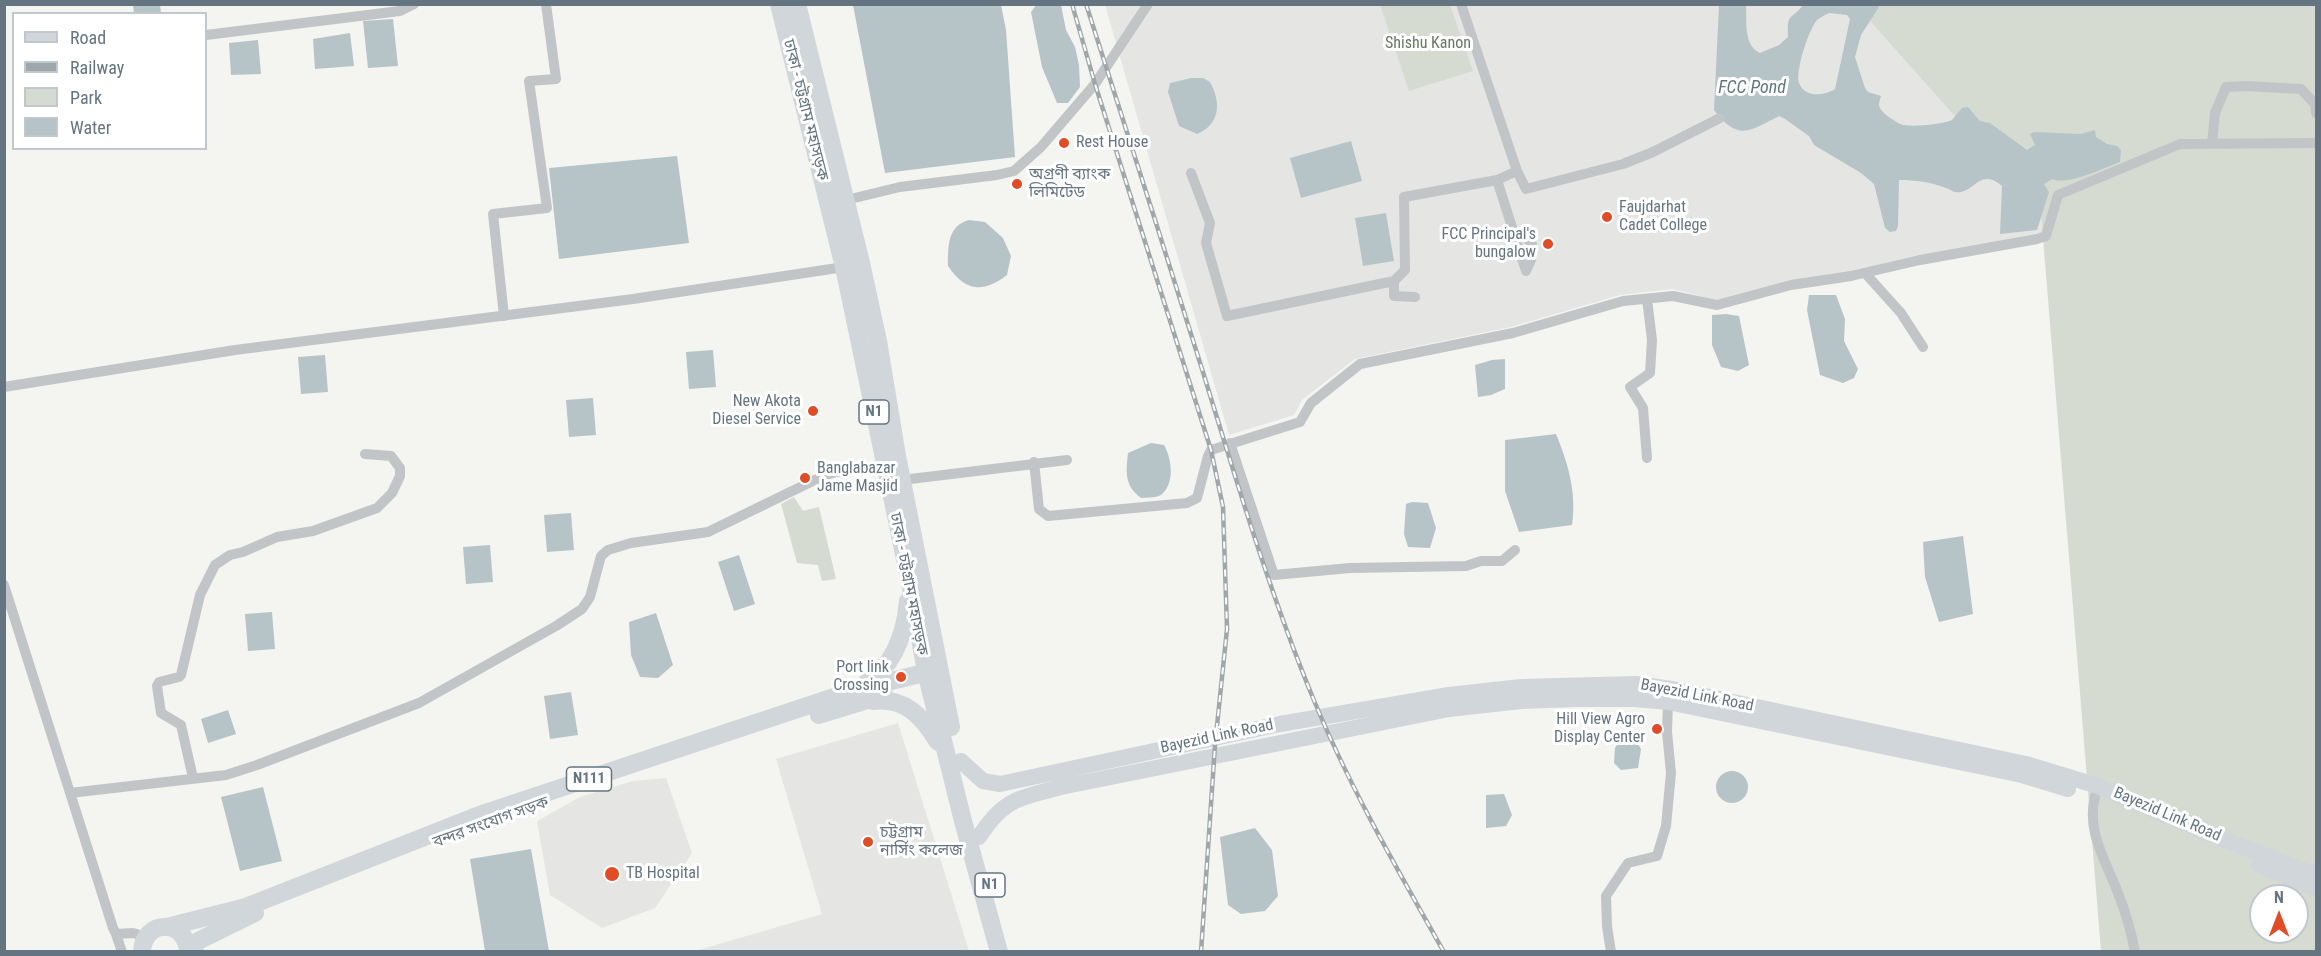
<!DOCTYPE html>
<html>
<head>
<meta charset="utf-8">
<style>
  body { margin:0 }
  #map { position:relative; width:2321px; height:956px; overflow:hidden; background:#f4f4f0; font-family:"Roboto Condensed",sans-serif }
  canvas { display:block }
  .frame { position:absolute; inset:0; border:6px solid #647581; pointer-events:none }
  .legend { position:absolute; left:12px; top:12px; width:195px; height:138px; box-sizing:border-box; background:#fff; border:2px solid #c1c8cd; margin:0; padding:8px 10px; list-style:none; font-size:18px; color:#647581 }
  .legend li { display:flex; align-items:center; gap:12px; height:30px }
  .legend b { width:30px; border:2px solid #c1c8cd }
  .north { position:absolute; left:2249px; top:884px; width:60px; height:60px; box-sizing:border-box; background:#fff; border:2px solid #c1c8cd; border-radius:50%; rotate:0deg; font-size:16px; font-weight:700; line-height:24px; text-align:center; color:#647581 }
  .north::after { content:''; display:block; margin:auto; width:21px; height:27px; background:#e04c25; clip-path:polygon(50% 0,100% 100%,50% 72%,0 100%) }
</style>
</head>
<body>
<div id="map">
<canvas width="2321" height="956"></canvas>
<div class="frame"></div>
<ul class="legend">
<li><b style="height:8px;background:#d1d6da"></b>Road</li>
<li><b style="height:8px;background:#a0a7ab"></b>Railway</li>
<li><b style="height:16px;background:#d5dbd1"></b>Park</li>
<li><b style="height:16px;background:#b7c4c7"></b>Water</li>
</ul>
<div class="north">N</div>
</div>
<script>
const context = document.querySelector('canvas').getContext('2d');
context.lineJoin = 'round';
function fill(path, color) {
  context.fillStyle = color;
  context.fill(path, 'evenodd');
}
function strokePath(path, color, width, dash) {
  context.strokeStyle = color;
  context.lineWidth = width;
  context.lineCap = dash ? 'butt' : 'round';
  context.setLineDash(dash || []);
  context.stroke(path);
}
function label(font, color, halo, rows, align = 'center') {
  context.font = font + ' "Roboto Condensed","Noto Sans Bengali",sans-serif';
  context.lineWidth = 6;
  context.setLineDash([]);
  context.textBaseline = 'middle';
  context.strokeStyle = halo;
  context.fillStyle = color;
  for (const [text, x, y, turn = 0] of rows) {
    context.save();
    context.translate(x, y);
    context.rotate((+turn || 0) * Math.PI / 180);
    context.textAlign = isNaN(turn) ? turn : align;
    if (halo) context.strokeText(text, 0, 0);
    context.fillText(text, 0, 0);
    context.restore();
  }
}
fill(new Path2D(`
  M1105 5H2090L2044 232 1717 300 1672 289 1620 295 1511 327 1355 359 1302 400 1294 415 1229 435Z
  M898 723 969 951H695L822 914 776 759Z
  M666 778 692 853 655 908 602 928 550 895 537 821 580 797 633 781Z`), '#e5e6e4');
fill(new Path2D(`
  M1383 4 1450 5 1473 71 1409 91 1380 5Z
  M1856 5H2316V951H2101L2041 213ZM2261 896H2297V932H2261Z
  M794 497 803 511 819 507 836 579 822 581 818 565 797 563 781 504Z`), '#d5dbd1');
fill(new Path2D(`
  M1037 4 1061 5 1066 30 1075 47 1079 65 1080 87 1068 103H1057L1042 67 1031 12Z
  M133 5H160L161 13H134Z
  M853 5H1001L1006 30 1015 157 885 173Z
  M1719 5H1746C1747 21 1743 45 1760 53L1779 45 1788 37C1787 11 1790 22 1803 5H1878L1879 7 1861 35 1855 57 1865 88 1868 92 1881 96C1880 99 1879 102 1879 105 1879 112 1898 124 1904 125 1915 127 1942 124 1952 120L1962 108 1968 107 1980 121 1990 123 2027 150 2035 145 2030 134 2034 132 2081 134 2095 130 2096 137 2107 144 2117 146 2121 150 2120 162C2104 168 2067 186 2052 179L2044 184 2049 192 2037 230 2000 234 2002 186C1979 166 1974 195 1955 192 1953 192 1948 188 1946 188 1931 182 1915 180 1899 180L1898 226 1896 231 1890 232 1885 228 1874 184 1861 173 1814 145 1809 136 1785 119 1779 116C1750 131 1738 142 1714 110ZM1829 13 1847 15 1850 19 1835 89C1824 96 1805 98 1799 83 1795 71 1809 29 1817 20 1821 17 1825 15 1829 13Z
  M393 19 398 66 368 68 363 21Z
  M350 33 354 66 315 69 313 39Z
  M258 40 261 74 231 75 229 43Z
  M1191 78H1203L1210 82C1221 102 1221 124 1197 134L1179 126 1168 92 1170 83Z
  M1351 141 1362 181 1301 198 1290 158Z
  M677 156 689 243 559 259 549 168Z
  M1386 213 1394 261 1363 266 1355 218Z
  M969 220 985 222 1003 238 1011 256 1007 275C982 294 965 291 948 266 948 247 947 226 969 220Z
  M1809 295H1836L1845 319 1844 341 1858 369 1854 378 1843 383 1820 375 1807 310Z
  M1726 314 1739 316 1749 365 1738 371 1721 367 1712 345V315Z
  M713 350 716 387 689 389 686 352Z
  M325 355 328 392 301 394 298 357Z
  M1505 359V389L1491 395 1478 397 1475 365 1492 360Z
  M593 398 596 435 569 437 566 400Z
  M1556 434C1568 463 1577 493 1572 525L1519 532 1505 491V440Z
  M1151 443 1164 445C1171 457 1175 480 1164 492 1159 499 1148 497 1141 498 1124 485 1126 472 1128 453Z
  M1412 502 1428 503 1436 528 1430 548 1408 547 1404 534 1406 504Z
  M571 513 574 550 547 552 544 515Z
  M1963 536 1973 614 1939 622 1925 577 1923 542Z
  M490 545 493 582 466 584 463 547Z
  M739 555 755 604 734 611 718 562Z
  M272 612 275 649 248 651 245 614Z
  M656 613 673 665 658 678 640 677 631 655 629 622Z
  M571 692 578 735 550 739 544 696Z
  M228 710 236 734 208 743 201 719Z
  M1634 737 1641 749 1638 768 1621 770 1614 763 1615 748 1621 739Z
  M1716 787a16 16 0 1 1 32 0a16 16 0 1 1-32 0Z
  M263 787 282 861 240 871 221 797Z
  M1504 794 1512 815 1506 826 1486 828V795Z
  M1255 828 1272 850 1278 896 1265 911 1241 914 1228 905 1220 837Z
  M531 849 549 951H485L470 859Z`), '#b7c4c7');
strokePath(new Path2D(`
  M206 35 400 11 414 4
  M2212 144 2215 113 2226 87 2245 86 2301 89 2315 104 2316 113
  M1517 171 1526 189 1623 164 1653 152 1720 118
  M1191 173 1210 223 1206 243 1227 316 1394 281 1405 270 1404 197 1497 180 1517 171 1461 4
  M1497 180 1526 271
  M842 201 900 187 997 175 1014 171 1041 147 1095 84 1148 4
  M1513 232 1524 235 1532 244 1531 260 1526 271
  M1865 273 1901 313 1923 347
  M1394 281V296L1415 297
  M1647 299 1652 340 1650 373 1630 387 1643 408 1647 458
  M504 316 493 214 547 208 529 81 556 79 546 4
  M4 387 235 350 633 299 844 267
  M1230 443 1274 575 1350 568 1466 566 1481 561H1502L1515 550
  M1034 462 1039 509 1048 516 1187 503 1197 498 1208 456 1211 450 1300 422 1311 403 1360 364 1513 333 1623 301 1673 296 1717 305 1791 285 1851 276 1920 260 2037 239 2046 236 2058 195 2180 144 2316 143
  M902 480 1067 460
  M4 585 113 928 116 934 133 933 146 937
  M193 778 181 725 161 713 157 686 159 682 179 677 181 675 200 595 215 565 230 555 243 552 277 537 313 531 377 508 392 493 400 476V468L391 456 365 454
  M70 793 226 775 257 765 419 703 556 626 582 609 590 597 601 556 608 550 631 543 708 532 821 477 835 472 885 465
  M2095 796C2086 832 2106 861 2118 893 2126 913 2131 931 2135 952
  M116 934 122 952
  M1611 952 1607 926 1606 896 1628 863 1657 856 1666 826 1671 773 1667 732 1668 702`), '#c2c5c8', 10);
strokePath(new Path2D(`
  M961 761 983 781 1000 784 1280 724 1449 695 1521 687 1636 684 1672 689 2026 764 2098 786 2199 830 2316 875
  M979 837C1004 798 1018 799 1061 787L1449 709 1521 701 1577 699H1635L1668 702 2022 775 2068 789
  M2259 865 2316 889`), '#d1d6da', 16);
strokePath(new Path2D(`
  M779 4 844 267 910 583 926 672 963 821 999 952
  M797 4 861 263 878 341 897 456 951 727
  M865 684C894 666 905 634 908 601
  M873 701C905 697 922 716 938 742
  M819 715 884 695
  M167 927 246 907 485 813 855 690 936 670
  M142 952C143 919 186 918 188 952
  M191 952 198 941 255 913`), '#d1d6da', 18);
const rail = new Path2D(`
  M1072 4 1095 84 1211 450 1223 507 1227 629 1215 745 1201 952
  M1086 4C1125 126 1164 247 1202 369 1236 479 1269 591 1313 698 1349 786 1397 869 1444 952`);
strokePath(rail, '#a0a7ab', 4.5);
strokePath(rail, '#fff', 2, [7]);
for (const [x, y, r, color] of [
  [1064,143,6,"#e04c25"],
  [1017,184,6,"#e04c25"],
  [1607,217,6,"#e04c25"],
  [1548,244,6,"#e04c25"],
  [813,411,6,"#e04c25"],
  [805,478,6,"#e04c25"],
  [901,677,6,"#e04c25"],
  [1657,729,6,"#e04c25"],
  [868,842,6,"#e04c25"],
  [612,874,8,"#e04c25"]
]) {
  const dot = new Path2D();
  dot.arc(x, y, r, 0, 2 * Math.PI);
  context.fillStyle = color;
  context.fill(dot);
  strokePath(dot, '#fff', 2);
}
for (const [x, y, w] of [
  [874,412,30],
  [589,779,45],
  [990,885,30]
]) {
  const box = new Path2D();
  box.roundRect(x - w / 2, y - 12, w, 24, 4.5);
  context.fillStyle = '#fff';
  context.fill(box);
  strokePath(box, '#647581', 1.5);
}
label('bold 15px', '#647581', null, [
  ["N1",874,412],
  ["N111",589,779],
  ["N1",990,885]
]);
label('16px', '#677862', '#fff', [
  ["Shishu Kanon",1428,44]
]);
label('16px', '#647581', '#fff', [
  ["ঢাকা - চট্টগ্রাম মহাসড়ক",805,110,76],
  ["ঢাকা - চট্টগ্রাম মহাসড়ক",908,584,79],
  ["Bayezid Link Road",1697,696,11],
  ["Bayezid Link Road",1217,737,-12],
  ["Bayezid Link Road",2167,815,23],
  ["বন্দর সংযোগ সড়ক",491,823,-20]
]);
label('16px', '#647581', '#fff', [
  ["Rest House",1076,143],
  ["অগ্রণী ব্যাংক",1029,175],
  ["লিমিটেড",1029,193],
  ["Faujdarhat",1619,208],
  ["Cadet College",1619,226],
  ["FCC Principal's",1536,235,"right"],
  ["bungalow",1536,253,"right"],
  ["New Akota",801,402,"right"],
  ["Diesel Service",801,420,"right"],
  ["Banglabazar",817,469],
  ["Jame Masjid",817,487],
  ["Port link",889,668,"right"],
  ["Crossing",889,686,"right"],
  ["Hill View Agro",1645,720,"right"],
  ["Display Center",1645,738,"right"],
  ["চট্টগ্রাম",880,833],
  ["নার্সিং কলেজ",880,851],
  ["TB Hospital",626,874]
], 'left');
label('italic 18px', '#5f777f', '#fff', [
  ["FCC Pond",1752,88]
]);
</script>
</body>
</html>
